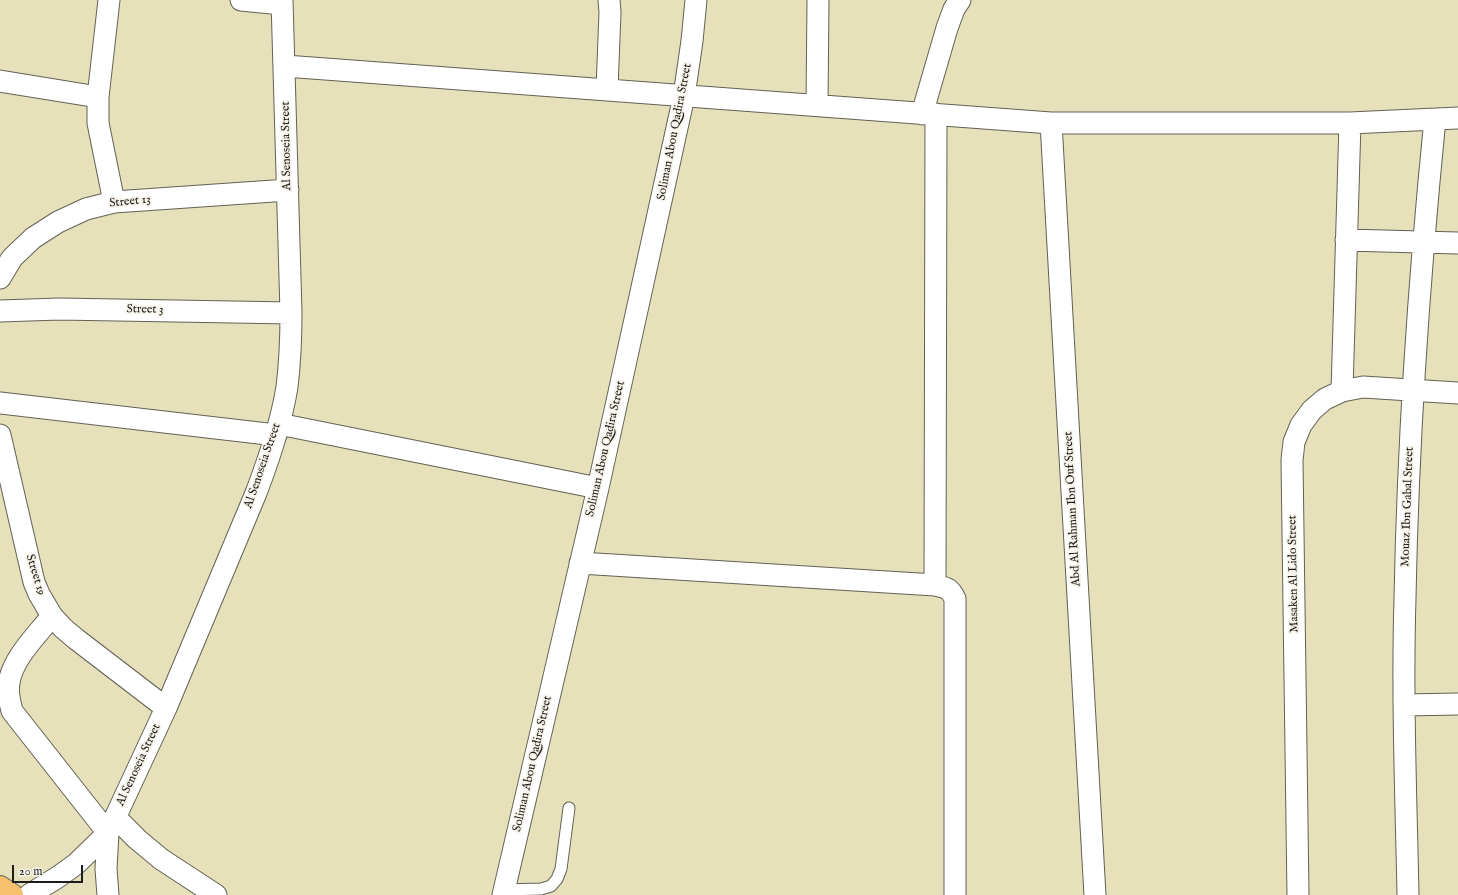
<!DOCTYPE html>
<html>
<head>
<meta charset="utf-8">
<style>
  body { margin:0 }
  #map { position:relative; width:1458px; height:895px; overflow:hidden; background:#e6e0bb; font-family:"IM FELL English",serif }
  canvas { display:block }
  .scale { position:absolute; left:12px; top:865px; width:71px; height:18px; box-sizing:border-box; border:2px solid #1c1c1c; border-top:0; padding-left:5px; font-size:12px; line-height:14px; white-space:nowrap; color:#1c1c1c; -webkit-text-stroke:3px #f7f3e8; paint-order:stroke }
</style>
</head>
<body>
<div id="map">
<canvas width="1458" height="895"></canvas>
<div class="scale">20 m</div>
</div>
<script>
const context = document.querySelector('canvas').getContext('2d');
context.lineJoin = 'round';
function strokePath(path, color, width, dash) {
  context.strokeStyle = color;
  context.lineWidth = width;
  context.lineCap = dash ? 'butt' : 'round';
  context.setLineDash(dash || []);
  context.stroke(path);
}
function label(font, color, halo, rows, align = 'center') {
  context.font = font + ' "IM FELL English",serif';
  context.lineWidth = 3.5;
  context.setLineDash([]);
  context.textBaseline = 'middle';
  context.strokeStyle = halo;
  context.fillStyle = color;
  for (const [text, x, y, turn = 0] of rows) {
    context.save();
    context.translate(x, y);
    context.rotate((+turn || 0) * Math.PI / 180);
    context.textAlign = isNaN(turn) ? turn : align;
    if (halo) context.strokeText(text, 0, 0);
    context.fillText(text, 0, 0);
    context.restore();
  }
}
const lane = new Path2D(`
  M504 890 541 889 551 886 557 879 561 869 569 808`);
const street = new Path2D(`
  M109 0 98 97V123L114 202
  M241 0 282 4
  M285 66 1051 123H1350L1458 118
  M0 81 98 97
  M607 89 610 12 609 0
  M817 105 818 0
  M922 114 947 28 954 9 960 0
  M1051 123 1095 895
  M1346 240 1458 243
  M0 278 12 258 33 238 58 222 86 209 114 202 288 190
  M0 311 59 309 291 313
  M1342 391 1350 123
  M0 403 276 435
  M279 424 598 488
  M0 435 34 582 39 594 52 616 63 628 76 639 166 708
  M580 563 935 585C947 588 950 588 955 599V895
  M935 585 936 114
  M52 616C37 635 12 659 9 683 7 693 10 702 12 711L108 833
  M1404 705 1458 704
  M115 817 137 839 161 859 216 895
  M29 895 58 877 76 864 108 833 166 708 256 493C269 459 281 424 287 387 290 362 291 338 291 313L282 0
  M108 895 106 869 108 833
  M503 895 598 488 684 96 692 41 696 0
  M1298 895 1292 460 1294 442 1301 425 1312 410 1325 399 1342 391 1363 387 1458 393
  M1408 895C1406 796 1402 697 1405 598 1408 438 1419 279 1435 119`);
const primary = new Path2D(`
  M0 887 12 895`);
strokePath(lane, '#636154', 13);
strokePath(street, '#636154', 23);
strokePath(primary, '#636154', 24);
strokePath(lane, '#fff', 11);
strokePath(street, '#fff', 21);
strokePath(primary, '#f7c06c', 22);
label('12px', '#1c1c1c', '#f7f3e8', [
  ["Soliman Abou Qadira Street",675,132,-79],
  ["Al Senoseia Street",287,146,-91],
  ["Street 13",130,202,-6],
  ["Street 3",145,310,1],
  ["Soliman Abou Qadira Street",606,449,-77],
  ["Al Senoseia Street",263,466,-71],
  ["Mouaz Ibn Gabal Street",1408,507,-88],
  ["Abd Al Rahman Ibn Ouf Street",1073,509,-93],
  ["Masaken Al Lido Street",1294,574,-91],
  ["Street 19",35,575,73],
  ["Soliman Abou Qadira Street",533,764,-77],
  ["Al Senoseia Street",139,765,-65]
]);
</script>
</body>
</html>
